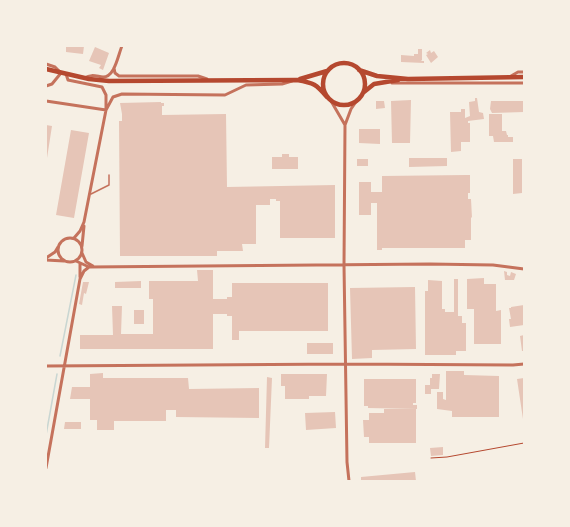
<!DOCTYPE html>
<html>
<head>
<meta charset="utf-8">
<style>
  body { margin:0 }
  #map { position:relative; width:570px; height:527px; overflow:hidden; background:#f6efe4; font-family:Quicksand,sans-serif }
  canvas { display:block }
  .frame { position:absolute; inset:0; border:47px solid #f6efe4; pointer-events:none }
</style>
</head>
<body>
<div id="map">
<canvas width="570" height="527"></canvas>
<div class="frame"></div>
</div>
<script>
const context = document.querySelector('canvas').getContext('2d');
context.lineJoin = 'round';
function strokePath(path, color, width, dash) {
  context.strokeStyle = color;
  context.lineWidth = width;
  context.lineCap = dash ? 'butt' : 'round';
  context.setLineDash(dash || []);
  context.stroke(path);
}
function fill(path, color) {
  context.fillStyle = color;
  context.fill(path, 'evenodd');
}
strokePath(new Path2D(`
  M60 356 76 275
  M46 435 57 374`), '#c9d6d2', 1.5);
fill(new Path2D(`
  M66 46H84L83 54 66 52Z
  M95 47 109 53 103 70 99 68 101 65 89 61Z
  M418 49H422V60L421 61H424V63L401 62V55L414 56V54H418Z
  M430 50 431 53 434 51 438 57 431 63 426 55 428 54 426 53Z
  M475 98H477L479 112 483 113 484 119 468 121V123H470V142H461V151L451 152 450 112H461V109H465V118L470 116 469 102 475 101Z
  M411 100 410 143H392L391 101Z
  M376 101H384L385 108 376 109Z
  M491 101H524V112L492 113 490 109Z
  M161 102V103H164V106H162V115L226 114 227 187 335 185V238H280V201H276V199H270V205H256V244H242L243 251H217V256H120L119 121H122V114L120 103Z
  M489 114H502V131H506L507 135H508V137H513V142H494L493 136H489Z
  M46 125 52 126 47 158H46Z
  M359 129H380V144L359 143Z
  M71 130 89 133 74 218 56 215Z
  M282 154H289V157H298V169H272V157H282Z
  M409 158H447V166L409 167Z
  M357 159H368V166H357Z
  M513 159H522V193L513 194Z
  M466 175H470V193H468V199H471L472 218 471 217V240H465V248H382V250H377V203H371V215H359V182H371V192H382V176Z
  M197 270H213V299H227V297H232V283H328V331H239V340H232V316H227V314H213V349H80V335H113L112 306H122L121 334H153V299H149V281H198Z
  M504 271 507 272V275L510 276 511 272 516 274 514 280H505Z
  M484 278V284H496V311L501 310V344H474V309H467V279Z
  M454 279H458V316H462V323H466V351H456V355H425V291H428V280L442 281V309H445V312H454Z
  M141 281V288H115V282Z
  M83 282H89L86 294 84 293 82 305 79 304Z
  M415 287 416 349 372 350V358L352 359 350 288Z
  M524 305V325L510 327 509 319H511L509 308H511V307Z
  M134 310H144V324H134Z
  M524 335V351H522L520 336Z
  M307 343H333V354H307Z
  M446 371H464V375L499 376V417H452V411L437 409V392H443V399L446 400Z
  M103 373V378H188L189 389 259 388V418L176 417V410H166V421H114V430H97V420H90V399H70L72 387H90V374Z
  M281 374H327L326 396H309V399H285V386H281Z
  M432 374H440L439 389H431V394H425V385H430V378H432Z
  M267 377 272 378 269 448H265Z
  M524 378V419H523L517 379Z
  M364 379H416V403H413V405H417V409L368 408V406H364Z
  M384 409H416V443H369V437H364L363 420H369V413H384Z
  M335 412 336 428 306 430 305 413Z
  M65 422H81V429H64Z
  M443 447V455L431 456 430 448Z
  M415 472 416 481H361V477Z`), '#e6c5b7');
strokePath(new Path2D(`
  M431 458 447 457 524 443`), '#b5482f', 1);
strokePath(new Path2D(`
  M91 194 109 185V175`), '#c5725c', 1.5);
strokePath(new Path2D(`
  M46 64 55 67 61 73 52 84 46 86
  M114 68 115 73 119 76H198L207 79
  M66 74 68 80 102 87 106 95V110L84 222 80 231 74 238
  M511 76 518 72H524
  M84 78C92 74 95 76 103 77 115 77 118 55 122 46
  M392 83H524
  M46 101 106 110
  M331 101 345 125
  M106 110 113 97 122 94 225 95 246 85 282 84 292 81
  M58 250a12 12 0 1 1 24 0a12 12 0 1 1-24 0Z
  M82 246 84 226
  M82 253 86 262 93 266
  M46 258 55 252 58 247
  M46 260 64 261
  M76 261 89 267 430 264 493 265 524 269
  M80 277V264
  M46 366 346 364 513 365 524 364
  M46 468 80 279 84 271 89 267
  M349 481 347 462 344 265 345 125 351 109 358 99`), '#c5725c', 3);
strokePath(new Path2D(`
  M323 84a21 21 0 1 1 42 0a21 21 0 1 1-42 0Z
  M46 69 89 79 109 81 297 80C314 83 316 84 327 97
  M359 70 377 76 408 79 524 77
  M300 79 327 71
  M364 92 374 84 398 80`), '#b5482f', 4.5);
</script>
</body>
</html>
